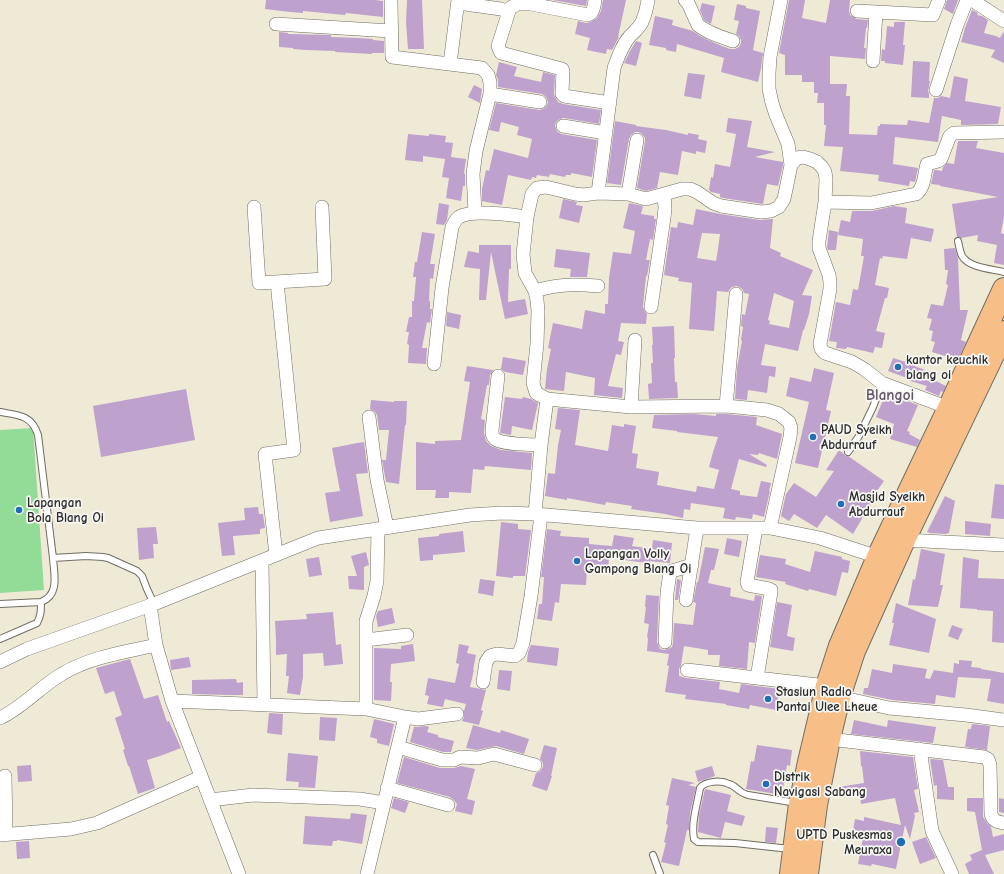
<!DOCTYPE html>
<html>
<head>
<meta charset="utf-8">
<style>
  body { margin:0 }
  canvas { display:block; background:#efead5 }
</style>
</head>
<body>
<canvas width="1004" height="874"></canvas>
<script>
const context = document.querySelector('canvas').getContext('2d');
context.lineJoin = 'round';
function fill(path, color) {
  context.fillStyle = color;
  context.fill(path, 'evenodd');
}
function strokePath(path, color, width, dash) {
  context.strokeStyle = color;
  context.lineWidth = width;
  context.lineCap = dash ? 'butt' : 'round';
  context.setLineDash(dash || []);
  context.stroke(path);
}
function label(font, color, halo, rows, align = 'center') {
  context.font = font + ' "Comic Neue",sans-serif';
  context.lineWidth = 3.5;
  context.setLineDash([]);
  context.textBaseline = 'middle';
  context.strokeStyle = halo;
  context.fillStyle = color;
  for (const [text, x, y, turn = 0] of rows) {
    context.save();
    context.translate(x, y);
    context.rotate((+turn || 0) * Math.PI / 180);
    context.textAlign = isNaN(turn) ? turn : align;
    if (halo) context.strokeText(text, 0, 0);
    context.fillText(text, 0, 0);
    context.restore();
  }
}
fill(new Path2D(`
  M33 428 44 590 0 593V430Z`), '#93dc97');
fill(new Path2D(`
  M266 0H375L383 1V17L346 13 345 15 303 11V13L290 12 265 9Z
  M407 0H422L424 49H408L406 22Z
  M552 0H587L586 6Z
  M603 0H626L618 37H619L612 50 607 49 606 54 587 50 590 38 575 34 578 21 586 23 591 22 597 18 601 11Z
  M789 0H805L802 18 826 23 830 0H850L849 10 850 15 856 19 868 20 867 28H866L864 48H866L865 59 830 56V84H847L846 96H850L849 134 877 135 878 126H880V124L907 125 908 120 929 123 934 98H938L941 96 950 98 954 76 968 79 965 101 1001 107 998 124 961 125V120L942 116 938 142 895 137 893 164 918 168 915 182 910 181 909 186 878 181 879 175 840 171 843 147 824 146 826 125H824V103H817L818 93H814V82H802V75H785V55L779 53Z
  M947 0H958L953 14 944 9Z
  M702 3 715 6 711 24 704 20 700 10Z
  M737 4 746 6V8L760 11 753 50 763 53 761 68 758 82 721 72 724 58 677 44 676 52 666 50V48L649 45 655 16 673 20 672 25 693 31 702 37 717 44 730 49H735L739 47 741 43V40L739 36 736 34 739 21 734 20Z
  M972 10 978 13 977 15 982 16 988 20 984 33 996 36 1000 38 1004 31V63L991 57 995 50 961 42 965 28Z
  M894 22H905L903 45H905L903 65 885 63V61H881L882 49 885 50 887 26 894 27Z
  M279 32 288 33V34L331 35V37L358 38 373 39V40L384 41V53H372V54L335 52V51L306 50 293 49V48L279 47Z
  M636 41 642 43 636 66 624 63 630 51Z
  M913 61 930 62 929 81H930L928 91 929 94V98L911 97Z
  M499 62 517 67 514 76 541 82 543 72 555 75 554 94 555 97 558 102 563 104 601 110 599 124 564 118 560 119 557 121 555 125 556 129 558 132 561 134 597 140 592 177 571 173V175H566L565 177 550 174 549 177 537 175 536 178 532 177 531 180 508 175 502 205 482 201V189L486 170 489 171 494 149 528 158 532 139 517 135 519 127 501 122 499 132 489 130 496 103 539 110 543 109 546 107 548 103 547 99 545 96 542 94 498 87V80L496 75Z
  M688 73 705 75 701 99 684 96Z
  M474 85 482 89 480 103 468 97Z
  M728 118 752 121 747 147 775 152 755 157 783 162V165L778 186 767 184 763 204 723 198 720 197V194L711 192 709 190 711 177 713 178 715 164 730 167 736 134 726 132Z
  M615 121 636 125V126L666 130 688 135V133L699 135 698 139 707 141 705 153 696 151V154L682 151 678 175 660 172 657 188 646 191 637 188 645 141V138L642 134 639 132H635L631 135 629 139 621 185 607 183Z
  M408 134 429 136V134L446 136 445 142 453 143 451 157 466 159 464 173 465 174V186H463L461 201 446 198 449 178 442 177 445 159 423 156V162L405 160Z
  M958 141H978L976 148 1004 153V217L1001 233 1004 234V265L994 263 997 245 977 241 978 235 961 238 959 237H957L952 204 998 197 940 186V185L931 184 934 170H936L942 171 943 167 947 163 954 164Z
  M563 199 577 202 576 205 583 206 579 223 559 218Z
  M439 203 449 205 447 220 444 225 436 224Z
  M629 203 643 206 641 214 654 216V219H656L653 240 650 239 646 260H650L647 276H646L643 306 644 310 647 314 646 324 621 323 618 341 624 342 621 355 616 354 608 386 623 388 622 398 594 395 595 378 566 372 564 391 545 389 547 369 551 349 548 348 553 323 582 329 585 310 605 314V304H608L609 278 613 252 631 254 635 231 623 228Z
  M894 206 907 208 905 223 934 229 931 242 911 238 907 259 883 256 882 259 880 258 875 285 889 288 887 298H885L876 331 885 333 882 348 875 347 873 353 847 347 846 349 836 348 837 342 829 341 836 302 850 305 853 289 858 290 864 256H861L863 239 838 235 841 220 850 222 852 211H872Z
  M696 209 720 214 760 220 773 219 770 248 781 253 780 256 813 270 802 295 812 296 809 314 804 330H803L798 351 765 344 761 365 776 367 775 377 769 376 767 393 748 390 747 400 735 399 737 368 742 341 741 340 743 327 741 326 742 314 745 315 749 294 744 293 743 290 741 288 737 286 732 287 730 289 728 292 717 291 714 331 689 329 692 283 678 281 679 278 664 275 671 227 677 228 678 222 693 225ZM702 233 720 234 717 256V255L716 261 697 258ZM774 293 794 301 789 328 769 324 770 321 768 320Z
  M829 230 838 232 836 250H828L827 247Z
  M422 232 435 234 430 264H435L433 279 430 278 429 301H430V309H432L430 323 427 322 422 348H427L426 364 408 363 409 345 407 344 409 332H406L409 317H412V301H414L416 277H413L415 262H417Z
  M479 245H511V269H509L508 302 525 299 528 314 505 319 491 252 486 300H479L480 269 464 267 468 251 479 253Z
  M955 248 958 259 960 310H968L961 340 966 342 958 360 932 352 935 342 931 341 933 331 929 330 932 319 927 318 931 304 943 306 948 285 946 284 948 270H945L944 249Z
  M556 249 590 253 587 277H570L571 269 554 267Z
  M447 312 461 315 459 329 446 326Z
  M674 326 675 358H674L675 382H677L678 398 649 399 648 384 652 383 651 363H653L652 345H653L652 327Z
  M503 357 526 361 523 375 505 372 501 369Z
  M893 358 909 363V364L928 371 926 376 946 386 943 392 941 391 939 396 925 390 927 386 907 380V378L888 371Z
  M467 366 493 370 490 375 489 385H487L481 419 485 420 484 433 486 441 491 446 501 450 532 453 531 470 485 466 484 470 473 469 471 493 449 492V498H435L436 490H416V442L435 444V441L461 440 470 382 464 381Z
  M814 368 834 373 826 410 831 411 818 468 795 463 809 402 786 396 790 377 811 382Z
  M186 389 195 440 101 457 93 406Z
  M886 393 918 405 907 431 910 432 909 434 920 440 917 447 890 439 894 424 876 417Z
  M505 397 522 399 523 397 531 399 538 403 532 430 512 426 511 435 500 433Z
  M371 400 394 402V401H407L406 425H405L399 484 386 482 382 460H386L389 430H379L377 415 375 412 370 409Z
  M558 408 580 410 575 445 608 451 612 425 624 427V424L636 426 632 453 638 454 636 468 659 472 657 485 696 492 697 486 714 489 719 470 709 467 713 452 718 437 677 432V431L652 428 654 415 694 414 716 416V414H726L757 417 756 425 782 434 777 459 759 453 758 455 749 454 767 465 766 467 739 459 731 489 740 491V495L757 497 761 481 771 483 769 491H770L764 517 753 514 752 519 736 517 735 520 723 518 725 508 691 503 690 510 684 509 683 518 665 514 631 509 632 506 606 502 605 505 567 498V500L545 496 548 473 555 474 558 445 561 430 555 429Z
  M364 442 368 473 356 474 363 516 330 522 325 493 340 491 332 448 357 443Z
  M839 450 846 456H848L884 481 869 502 871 503 853 534 826 515 817 528 794 514 789 521 781 516 786 494 794 483 816 497 834 471 826 470Z
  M995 484 1004 485V519L991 518Z
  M945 496 955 501 949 533 945 534 930 533 927 532Z
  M258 507 259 514H263L265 528 260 529V534L233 536 235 555 222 556 218 523 245 520 244 508Z
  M965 521 991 524 990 536 965 534Z
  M501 522 518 524V529L531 530 525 576H513V578L496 576Z
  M156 527 158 544H153L154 558 139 560 137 528Z
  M547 529 561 531 560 536 589 538V544L612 546 614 535 634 538 632 546 652 549 653 540 672 543 670 563 648 561 647 563 609 558 608 571 587 569 586 585 561 584 559 603 555 602 552 621 537 619 539 604H542L544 577H541Z
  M463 531 465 552 433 555V560L420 561 418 538 439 536V534Z
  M727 538 742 541 739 557 724 554Z
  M705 547 719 549 714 570H711L708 583 731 588 730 596 754 601 755 595 762 596 755 643 749 642 747 669 719 666 720 655H708V650L684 646 681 665 679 669V676L686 678 720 682 719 689 739 693 741 684 780 689 776 710 750 705 749 709 726 705V704L685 699 686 695 665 692 669 666 667 665 669 654 647 651 648 638 647 637 649 624 644 623 646 607H645L646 595 659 596 657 642 658 645 660 649 664 650 668 649 672 647 673 643 674 623 693 625 696 603 693 602 697 582H698Z
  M921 549 945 554 940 585H943L938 607 908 605 913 579 915 580Z
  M815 551 842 557V559L850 561 848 573 842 572 836 596 809 589 808 591 785 584 786 582 756 577 760 555 786 559 785 564 810 572Z
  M366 552 369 565 364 567V590L349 589 348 576H357L351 556Z
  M319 557 322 575 309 577 306 559Z
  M963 557 979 560 978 578 1004 579V643L992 642 993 611 977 610V609L960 608Z
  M480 579 495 581 493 596 478 593Z
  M677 579 681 580 678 600H675Z
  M777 602 792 605 787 636 795 638 793 651 770 647Z
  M896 603 936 619 929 653 889 645 894 623H892Z
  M392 608 395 623 378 627 376 616 378 611Z
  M333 612 336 645 341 644 343 664 324 666 323 653 303 654V677L300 695 287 693 289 676H286L287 654 276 655V639L275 621 307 619 306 614Z
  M952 625 963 629 958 640 948 636Z
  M413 644 415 661 391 664 390 682H392L391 701 374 700V648L401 649V646Z
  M459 644 469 646 467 653 476 655 473 670H474L470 687 486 690 481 710 483 711 479 725 462 721 464 717V711L466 704 445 699 443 707 427 704 429 696 425 695 428 678 455 683 459 664 456 663Z
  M531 645 559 648 557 666 527 662 528 652Z
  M189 657 191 667 171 670 170 660Z
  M130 659 144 699 158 695 167 722 169 721 181 748 160 756 147 760 155 788 138 794 129 766H128L123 750 125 749 115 718 122 715 114 691 105 694 96 668Z
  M959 660 972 661 971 667 981 668V669L1004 673V704L987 701 991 679 958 677 955 698 936 695 935 704 892 700 863 694 864 688H868L872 669 892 673 893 664 927 669 925 678 930 679 934 670 953 673 954 663 959 664Z
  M499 670 512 671 510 691 497 689Z
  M236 679 237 683 243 682V695H229L192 694V680Z
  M269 713 283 714 282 735 267 733Z
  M320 717 337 718 335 741 319 740Z
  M374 719 394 724 389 746 377 743V739L370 737Z
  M854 720 887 727 888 720 936 727 933 743 851 734Z
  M972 724 990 726 987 750 965 747 968 729H971Z
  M473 725 500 733 501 730 529 739 524 754 496 746 477 750 466 748Z
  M427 726 429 727 427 732 438 735V737L454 741 451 752H443L410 742 414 727Z
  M544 745 557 748 551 776H552L547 791 532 786 536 773 540 771 543 767V763L540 759Z
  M757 745 792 750 790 766 787 765 782 795 746 789 751 761 754 762Z
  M860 751 913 757 918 789 914 790 919 812 914 813 915 816 910 839 905 825 896 869 872 864 871 866 858 864 864 833 853 830 855 819 864 821V817L901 825 895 798 861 804 860 794 839 796 838 787 864 783 862 766H861Z
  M288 753 318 756 315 788 298 787 299 782 286 781Z
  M404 757 440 768H454L461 766 475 769 467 799 475 801 472 815 455 811 457 804 454 800 450 797 397 783Z
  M930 759 943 760 948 787H954V800L937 799V785L934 786Z
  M31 765 32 781 18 782 17 766Z
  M712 766 715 776 698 782 695 771Z
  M672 778 695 783 688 785 696 787 690 813 689 830H687L679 866 661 862 666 843 664 842 668 825 666 824 669 806 666 805Z
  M705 789 731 795 727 811 745 816 742 826 725 822 721 838 698 832 699 815Z
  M394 798 409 802 405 813 391 808Z
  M967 798H983V817L987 823 991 827 993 837 1004 834V850L985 855 994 874H969L965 864 972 860 970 855 982 850 975 812 967 811Z
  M999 798 1004 799V813L999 812Z
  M351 813 367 815 362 844 337 840V841H333L332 846 303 844 305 816 350 819Z
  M766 827 778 828 776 843 765 842Z
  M926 837 936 858 920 864 912 842Z
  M29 841 30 858 17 859 16 842Z`), '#bfa1cd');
const lane = new Path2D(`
  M958 241C959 246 960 252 962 256 969 268 992 269 1004 272
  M0 412C18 415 32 415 38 435L53 558
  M848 452 859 436 873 407 882 383
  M0 604 41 602C60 595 54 574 53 558L86 556 103 557 108 558 137 571 142 576 147 589 154 604
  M0 639 37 623C41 616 41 610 41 602
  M790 849 735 843 698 842 694 839C691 823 697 805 700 788 705 781 721 780 729 784 733 785 736 788 740 791 742 793 745 794 748 795L797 803
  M653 855 660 874`);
const street = new Path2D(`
  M595 0C594 5 594 13 588 15L531 4H517L510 8 498 46 501 53 562 69 563 71 562 92V94L564 96 610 103
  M685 0 688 3 698 25C708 33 721 37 733 41
  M972 0 1004 21
  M391 2 392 57 482 68 488 75 490 82V94L476 151 473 174 475 212
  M458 3 501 9
  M857 11 933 15 939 0
  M276 24 391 31
  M873 61 876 12
  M450 64 458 0
  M936 90 957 25 967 0
  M490 94 540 102
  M563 126 606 133
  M791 165 797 158 803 157 810 159 817 162 822 167 825 172 826 179 825 202 819 241V248L829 275 830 282V289L820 344C821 349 821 350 825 353L852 362 864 369 882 383 949 408
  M598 193 614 68C618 57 622 45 630 36 635 31 639 28 642 22 645 15 647 7 648 0
  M628 194 637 140
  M825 202 871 203 916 194C925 188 924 174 927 164L938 161 941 159 949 138 950 136 954 133 1004 132
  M254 207 259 283 325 279 322 207
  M535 291C558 284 575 284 598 286
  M651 307 664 218 665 208 664 194
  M434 364 442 288 452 227C454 223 456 219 459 217 472 209 511 215 527 217
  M498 376 492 430C492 434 492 436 495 439 501 444 532 445 541 445
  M547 399 631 407 726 406 767 410 779 414 789 422 791 428 790 437 770 528
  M726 406 736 294
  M631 407 635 340
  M369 417 377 480 387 527
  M535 514 541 445 547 399 536 393 533 383 537 344 538 311 537 300 535 291 525 273 523 254 527 217 532 194 537 188 546 187 575 194 583 195 598 193 628 194 646 199 682 189H690L697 192 713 203 721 206 761 212 771 211 779 207 784 199 791 165 788 144 776 115 772 103 769 89V73L770 57 781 0
  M756 528 747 582 748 585 769 589 771 590V592L757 678
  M904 540 1004 545
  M276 555 265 454 294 450 277 282
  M262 561 264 704
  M686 600 697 528
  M150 605 156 645 172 701 239 874
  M366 640 407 635
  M665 642 667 593 670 573 672 571 692 565
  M0 662 27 649 154 604 318 538 470 515 502 513 535 514 697 528H770L820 538 878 557
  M687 670 827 686
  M483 682 486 662 490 656 497 654 515 656 519 653 523 643 531 596 541 515
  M839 697 889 708 966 715 1004 720
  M172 701 366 709 405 717 367 874
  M366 709V621L374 596 377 581 378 529
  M405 717 418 719 457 714
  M0 718C22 708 41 686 62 674 90 657 125 652 156 645
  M829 739 984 757 988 759 990 765 991 814C993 821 997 822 1004 823
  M398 747 442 760H454L460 757 478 758 494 754 535 765
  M920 749 932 831 952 874
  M5 776 6 835
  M387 788 448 805
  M210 800 253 795 360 799 384 803
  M0 835 71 829 97 823 201 777`);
const highway = new Path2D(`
  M791 874 800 804 809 762 827 686 840 646 878 557 949 408 1004 289
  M807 874 816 805 829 739 839 697 854 651 904 540 1004 332`);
strokePath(lane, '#706e66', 8);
strokePath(street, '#706e66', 14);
strokePath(highway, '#706e66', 24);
strokePath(lane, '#fff', 6);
strokePath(street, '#fff', 13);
strokePath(highway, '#f7be87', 22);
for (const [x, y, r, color] of [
  [898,367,4,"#1f6fb2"],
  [813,437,4,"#1f6fb2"],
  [841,504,4,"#1f6fb2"],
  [19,510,4,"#1f6fb2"],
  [577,561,4,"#1f6fb2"],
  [768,699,4,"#1f6fb2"],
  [766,784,4,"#1f6fb2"],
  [901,842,5,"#1f6fb2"]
]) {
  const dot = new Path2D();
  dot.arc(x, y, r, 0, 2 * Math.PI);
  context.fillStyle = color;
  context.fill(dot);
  strokePath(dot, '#f6f6f2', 1.5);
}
label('bold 13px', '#2b2b2b', '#f6f6f2', [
  ["kantor keuchik",906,360],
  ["blang oi",906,375],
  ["PAUD Syeikh",821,430],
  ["Abdurrauf",821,445],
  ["Masjid Syeikh",849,497],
  ["Abdurrauf",849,512],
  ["Lapangan",27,503],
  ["Bola Blang Oi",27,518],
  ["Lapangan Volly",585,554],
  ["Gampong Blang Oi",585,569],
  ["Stasiun Radio",776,692],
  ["Pantai Ulee Lheue",776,707],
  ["Distrik",774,777],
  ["Navigasi Sabang",774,792],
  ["UPTD Puskesmas",892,835,"right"],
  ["Meuraxa",892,850,"right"]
], 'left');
label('bold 15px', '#5f5464', '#f6f6f2', [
  ["Blangoi",890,396]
]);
</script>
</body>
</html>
